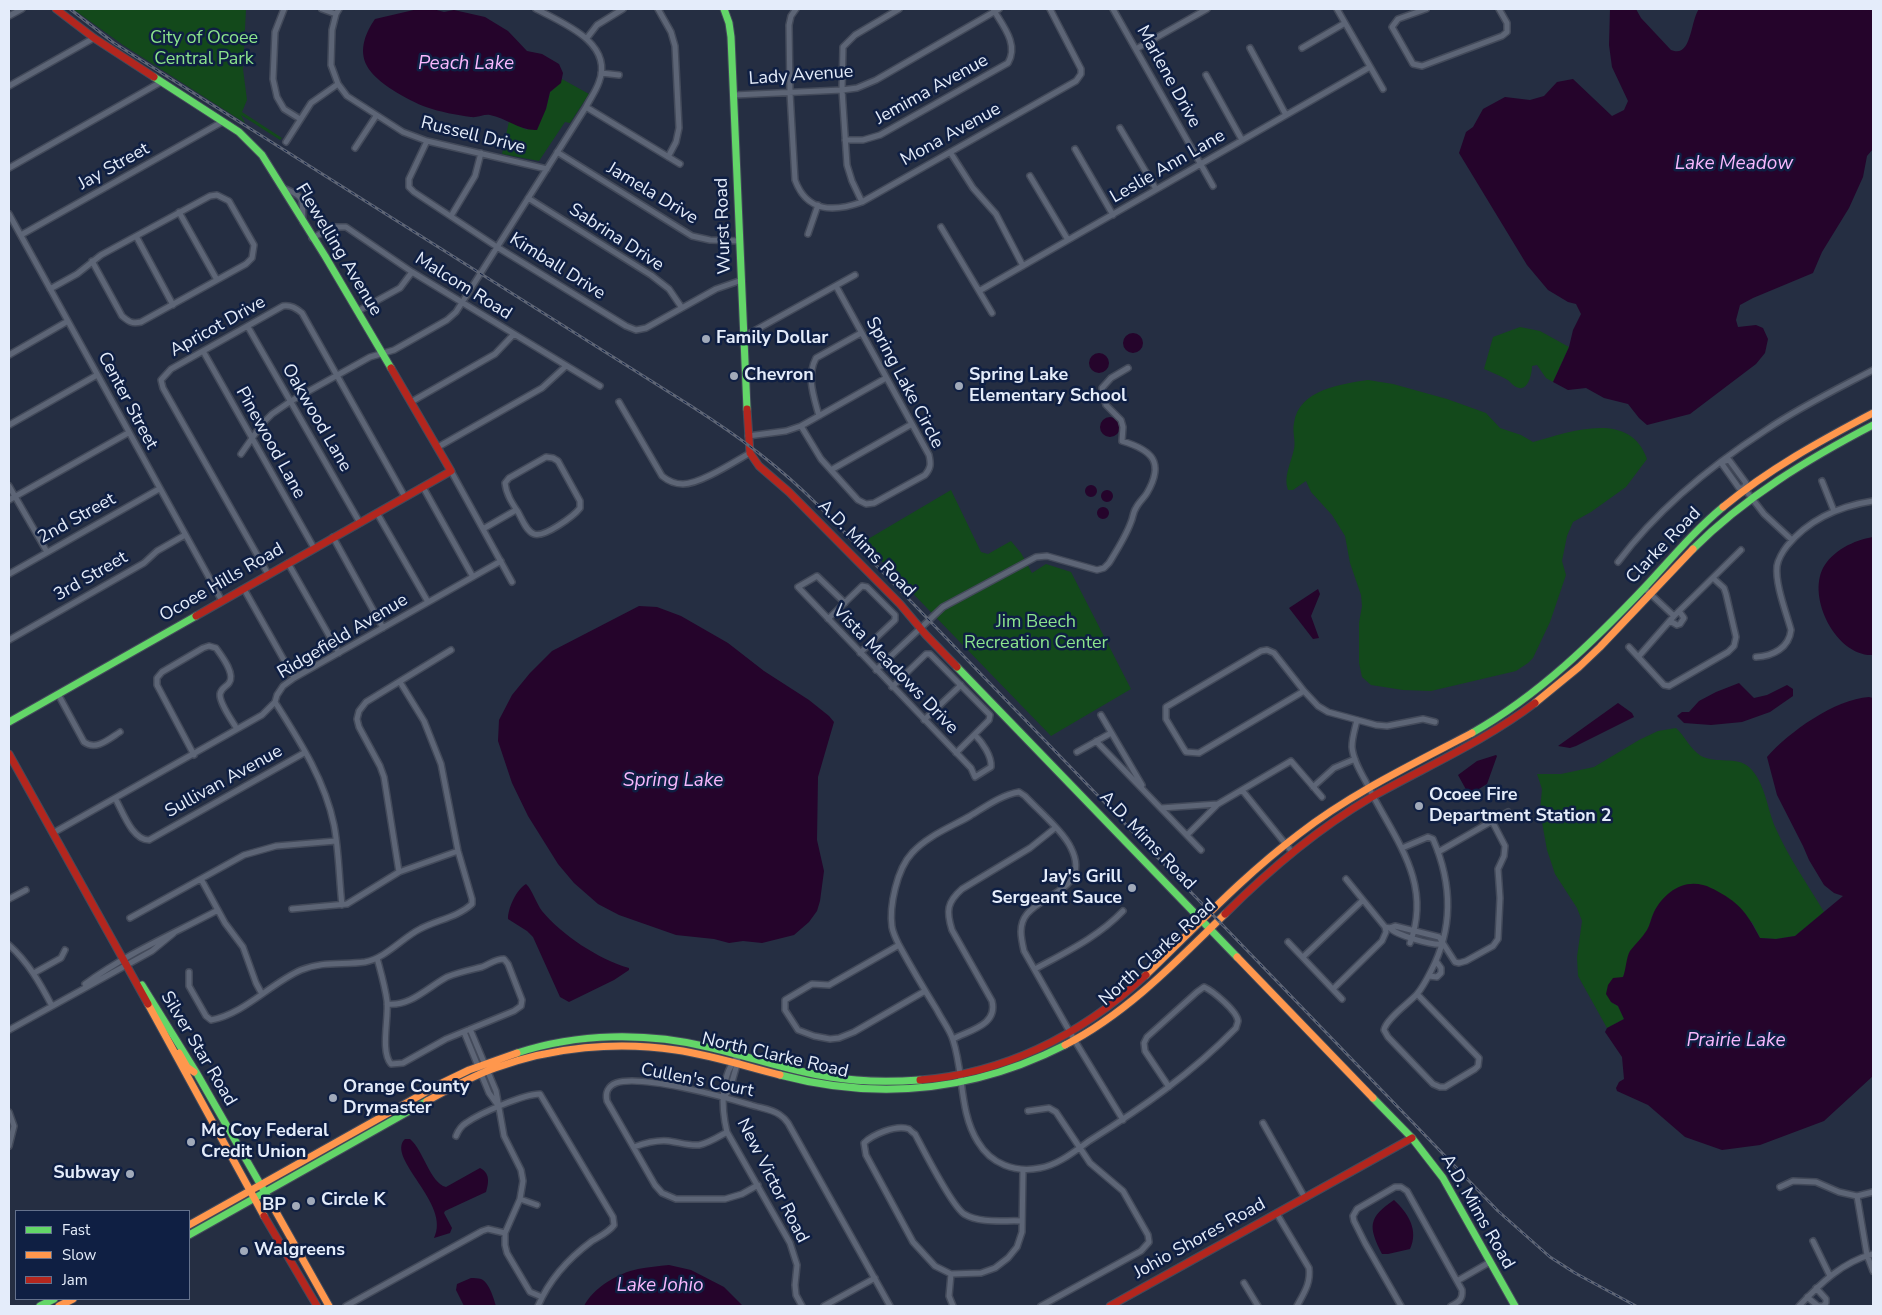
<!DOCTYPE html>
<html>
<head>
<meta charset="utf-8">
<style>
  body { margin:0 }
  #map { position:relative; width:1882px; height:1315px; overflow:hidden; background:#252e42; font-family:"Nunito Sans",sans-serif }
  canvas { display:block }
  .frame { position:absolute; inset:0; border:10px solid #e4ecfa; pointer-events:none }
  .legend { position:absolute; left:15px; top:1210px; width:175px; height:90px; box-sizing:border-box; background:#0f1f43; border:1px solid #64718c; margin:0; padding:6px 9px; list-style:none; font-size:15px; color:#e4ecfa }
  .legend li { display:flex; align-items:center; gap:10px; height:25px }
  .legend b { width:25px; border:1px solid #64718c }
</style>
</head>
<body>
<div id="map">
<canvas width="1882" height="1315"></canvas>
<div class="frame"></div>
<ul class="legend">
<li><b style="height:6px;background:#63d668"></b>Fast</li>
<li><b style="height:6px;background:#ff974d"></b>Slow</li>
<li><b style="height:6px;background:#b3261e"></b>Jam</li>
</ul>
</div>
<script>
const context = document.querySelector('canvas').getContext('2d');
context.lineJoin = 'round';
function fill(path, color) {
  context.fillStyle = color;
  context.fill(path, 'evenodd');
}
function strokePath(path, color, width, dash) {
  context.strokeStyle = color;
  context.lineWidth = width;
  context.lineCap = dash ? 'butt' : 'round';
  context.setLineDash(dash || []);
  context.stroke(path);
}
function label(font, color, halo, rows, align = 'center') {
  context.font = font + ' "Nunito Sans",sans-serif';
  context.lineWidth = 5;
  context.setLineDash([]);
  context.textBaseline = 'middle';
  context.strokeStyle = halo;
  context.fillStyle = color;
  for (const [text, x, y, turn = 0] of rows) {
    context.save();
    context.translate(x, y);
    context.rotate((+turn || 0) * Math.PI / 180);
    context.textAlign = isNaN(turn) ? turn : align;
    if (halo) context.strokeText(text, 0, 0);
    context.fillText(text, 0, 0);
    context.restore();
  }
}
fill(new Path2D(`
  M73 9H246L243 69 247 100 242 112 282 138 280 140 241 115 245 123 123 45Z
  M562 79 589 94 570 123 565 122 539 161 502 154 509 121 527 130 546 109 550 92 560 83Z
  M1520 327 1540 331 1569 347 1553 382 1546 378 1537 365 1532 366C1532 374 1528 393 1516 387 1512 385 1510 381 1506 379 1499 375 1491 372 1484 369L1493 337Z
  M1368 380 1393 384 1447 399 1486 413 1500 428 1521 435 1533 442C1569 432 1630 409 1647 459L1626 487 1591 512 1573 522 1567 536 1562 561 1566 575 1550 622 1533 658 1528 663 1516 671 1431 691 1403 690 1371 685 1362 677 1359 663V623L1362 606 1361 595 1350 563 1345 536 1332 515 1311 492 1306 481 1293 490H1288C1283 477 1291 463 1294 449 1296 441 1292 432 1294 423 1299 389 1342 384 1368 380Z
  M951 490 981 552 988 554 1011 541 1021 553 1032 573 1046 564 1071 572 1131 689 1051 736 863 542Z
  M1676 728C1685 736 1690 749 1701 756 1716 764 1737 756 1749 767 1766 783 1767 810 1776 829 1789 858 1808 885 1824 912L1795 936 1776 939 1760 938 1752 922 1654 912 1648 929 1641 940 1629 953 1627 968 1611 1002 1618 1006 1624 1019 1607 1028 1578 976 1577 957 1582 921 1577 908 1555 874 1547 850 1540 811 1542 789 1537 774H1561L1594 767 1639 740 1658 731Z`), '#13491b');
fill(new Path2D(`
  M418 9H433L444 12 454 10 485 17 508 31 527 51 542 54 559 64 563 73 561 83 550 92 546 109 537 130C520 131 506 118 490 115 484 114 477 118 471 117 457 115 440 112 426 107 409 101 375 82 367 66 358 50 366 32 375 19Z
  M1610 9H1636L1641 18 1671 50C1692 59 1690 21 1699 9H1873V149L1867 156 1863 177 1849 208 1822 252 1813 273 1753 298 1740 305 1736 320 1738 327 1756 325 1763 328 1768 339 1765 353 1756 364 1690 414 1647 425 1639 418 1628 404 1604 398 1586 388 1568 390 1553 382 1569 347 1573 330 1581 314 1576 304 1568 302 1548 290 1527 265 1459 153 1466 132 1473 127 1483 109 1505 97 1530 100 1544 96 1557 82 1573 79 1612 116 1624 110 1628 101 1612 67 1609 45Z
  M1123 343a10 10 0 1 1 20 0a10 10 0 1 1-20 0Z
  M1089 363a10 10 0 1 1 20 0a10 10 0 1 1-20 0Z
  M1100 427a10 10 0 1 1 20 0a10 10 0 1 1-20 0Z
  M1085 491a6 6 0 1 1 12 0a6 6 0 1 1-12 0Z
  M1101 496a6 6 0 1 1 12 0a6 6 0 1 1-12 0Z
  M1097 513a6 6 0 1 1 12 0a6 6 0 1 1-12 0Z
  M1873 537V655C1837 657 1807 599 1823 568 1832 551 1854 540 1873 537Z
  M1318 589 1320 594 1311 616 1319 638 1313 639 1289 608Z
  M639 606 657 607 681 616 728 643 764 671 809 700 829 716 834 722 818 777 817 840 824 871 820 901 817 911 809 922 794 935 762 943 743 941 729 943 714 939 676 935 619 915 598 904 574 883 558 864 528 816 512 783 498 741 499 720 512 695 530 673 552 651Z
  M1739 683 1754 698 1767 695 1787 685 1793 689V696L1770 712 1742 722 1711 725 1684 723 1677 716 1682 712H1689L1699 701 1716 692Z
  M1869 697 1873 698V1076L1824 1121 1760 1145 1722 1150 1685 1137 1648 1105 1617 1091 1616 1088 1619 1082 1624 1079 1622 1057 1605 1032 1607 1028 1624 1019 1618 1006 1611 1002 1606 994 1608 985 1613 978 1623 977C1626 970 1626 958 1630 951 1635 944 1642 938 1647 930 1650 925 1651 918 1654 912 1663 894 1682 879 1703 885 1708 886 1713 889 1717 891 1741 904 1748 915 1760 938L1776 939 1795 936 1843 896 1834 893 1824 885 1809 860 1803 846 1777 795 1767 757C1789 732 1835 699 1869 697Z
  M1618 703 1632 713 1634 717 1576 746 1570 748 1558 746Z
  M1496 755 1497 756 1487 784 1469 795 1458 775 1477 761Z
  M526 884C532 889 536 903 542 911 562 935 598 959 629 968V970L614 980 569 1002 560 997 533 937 527 931 508 919C508 908 516 890 526 884Z
  M405 1139H410C424 1151 430 1183 446 1187L480 1168C490 1173 489 1182 486 1192L445 1211 444 1213 452 1228 450 1233 434 1238C452 1204 385 1158 405 1139Z
  M1394 1200C1408 1213 1419 1230 1410 1249L1388 1254H1382C1368 1226 1368 1218 1394 1200Z
  M669 1265 691 1270 724 1287 743 1306H584C593 1288 618 1273 638 1269 648 1267 659 1266 669 1265Z
  M471 1278C474 1278 478 1278 481 1279 489 1282 494 1299 496 1306H464L456 1290 457 1284Z`), '#25042b');
const street = new Path2D(`
  M284 9 275 32 273 79 277 97 284 109 300 119
  M322 9 336 14
  M339 9 336 14 332 30 331 65 338 84 347 96 403 132 427 141 547 169
  M658 9 671 32 675 46 679 128 676 142 668 157
  M796 9 791 16 789 25 790 93 795 180C807 213 834 212 862 202L1076 81 1081 74V69L1050 9
  M1113 9 1213 186
  M1337 9 1383 89
  M1426 9 1398 19 1392 27 1413 64 1422 66 1502 36 1507 32V23L1499 9
  M9 16 22 9
  M587 38 597 25 623 9
  M1250 48 1286 115
  M1302 48 1345 23
  M1136 49 1207 9
  M601 73 619 75
  M1206 75 1242 140
  M9 86 94 38
  M734 95 842 90 857 88 876 80 999 9
  M586 107 680 164
  M1120 128 1156 189
  M845 140H863L880 135 1008 63C1019 44 1003 26 993 9
  M427 141 409 179V187L414 192 497 247 626 326 636 330 646 328 716 289 742 280
  M286 142 311 103 338 84
  M355 148 376 116
  M1075 149 1113 215
  M557 152 692 236 710 240 740 241
  M950 152 973 188 996 214 1023 266
  M9 168 161 82
  M1030 176 1068 240
  M283 188C308 198 301 199 303 222
  M528 198 651 275 669 289 682 308
  M862 202 852 181 847 165 842 90 843 47 855 35 899 9
  M179 212 217 280
  M9 214 222 601
  M451 216 475 176 481 153
  M941 227 992 313
  M808 234 818 205
  M21 235 222 122
  M136 236 173 305
  M312 238 334 227H346L412 272 600 386
  M50 289 77 274 101 255 210 196 217 195 229 201 254 245 252 258 246 264 141 322C132 324 129 322 122 316L92 261
  M979 291 1370 67
  M358 311 400 288 412 272
  M248 327 360 523
  M743 337 855 275
  M203 351 314 548
  M9 355 68 321
  M411 402 495 354 514 334
  M619 402 662 476C668 481 674 484 683 484 700 484 734 462 750 453
  M819 416C814 397 806 377 816 358L861 333
  M9 425 97 375
  M801 426 821 459 858 500 866 504 874 503 925 475C931 468 931 464 929 455L836 286
  M748 436 786 431 801 426 886 378
  M438 447 542 388 566 366
  M241 454 262 424 272 414 291 401 370 357 394 350 447 320 456 312 586 107C590 99 596 91 599 82 614 43 563 23 536 9
  M546 457 553 458 558 461 580 501V508C574 516 544 538 534 534 526 531 522 519 518 512 512 503 506 494 505 483L509 478Z
  M1724 461 1722 464 1739 488H1744L1746 483 1729 460 1725 461
  M831 470 912 424
  M451 471 512 582
  M1822 481 1834 511
  M9 486 47 552
  M423 487 473 577
  M1744 488 1764 514 1792 540
  M9 500 128 433
  M377 513 428 602
  M483 529 516 510
  M333 537 383 628
  M1618 562C1657 510 1712 465 1766 430 1800 407 1837 389 1873 370
  M288 563 339 653
  M9 574 159 489
  M268 574 163 388 161 380 171 369 283 306C291 305 296 308 302 313L405 497
  M1644 588 1674 616
  M244 589 294 678
  M845 603 817 576 798 587 971 768 975 777 991 767C992 756 982 742 975 735
  M828 619 862 586 867 587 895 615V620L860 653
  M1670 621 1677 625 1680 624 1684 618 1679 611
  M9 640 144 563 157 551 185 535
  M1629 647 1664 685 1669 686 1728 652 1734 646 1736 637 1726 594 1724 588 1713 578
  M1639 656 1674 616 1741 550
  M1756 657C1773 656 1789 648 1791 630 1786 612 1775 584 1777 566 1778 560 1783 551 1787 546 1809 519 1840 506 1873 501
  M876 670 943 607 1036 557 1047 556 1097 570 1104 568 1109 563C1117 550 1126 536 1131 522 1133 518 1133 512 1136 508 1139 502 1144 498 1147 493 1165 462 1152 450 1122 441L1123 427 1121 420 1106 405 1102 388 1111 378 1128 368
  M892 687 926 654H930L990 715 989 720 956 753
  M1304 691 1199 753 1186 752 1184 749 1166 719V707L1261 651 1267 650 1274 653 1304 691 1318 706 1328 712 1376 725 1387 726 1423 719 1435 722
  M58 694 84 742C96 751 109 739 120 732
  M275 702C299 740 325 780 334 825 339 851 339 879 342 905
  M1101 715 1142 785
  M924 720 961 685
  M1357 720C1355 729 1352 737 1352 747 1353 759 1360 771 1366 782 1391 835 1434 880 1410 943
  M1096 741 1201 850
  M1077 752 1111 733
  M194 755 157 685V678L162 672 203 648 209 646 216 648C221 655 236 674 229 683 226 687 221 688 220 694 219 703 233 722 237 729
  M1313 787 1334 768 1355 759
  M1242 790 1292 852
  M115 798C123 812 132 840 149 840L304 753
  M1161 808 1218 804
  M53 833 262 715 275 702 277 695 283 686 294 678 501 561
  M1187 835 1218 804 1291 761 1322 797
  M1402 848 1428 837 1433 839C1452 883 1454 927 1431 971 1427 979 1423 987 1417 994 1409 1003 1386 1019 1384 1030L1388 1037 1433 1084 1440 1087H1445L1475 1069 1478 1066 1479 1058 1417 994
  M1438 852 1508 812
  M399 872 384 777 380 766 359 727 357 719 359 711 366 702 451 650
  M201 879 225 923 243 947 256 983 262 994
  M1346 879 1385 927 1390 928 1395 926 1439 937 1455 962 1459 963 1466 961 1493 946 1498 939 1500 898 1498 869 1504 856 1505 846 1492 821
  M9 899 26 890
  M292 909 347 904 399 872 458 851
  M130 918 244 855 276 846 336 841
  M1390 928C1396 935 1433 946 1443 944
  M1288 942 1342 999
  M9 945C28 962 40 983 52 1006
  M899 945 829 985 812 984 785 1000V1010L798 1030 814 1036 830 1039 839 1038 854 1032 925 991
  M1303 957 1363 900
  M377 958C381 973 385 986 387 1001 389 1018 380 1051 391 1064L403 1063 446 1039 514 1011 521 1006 522 1000 508 964 504 959C495 959 490 964 482 967 470 970 459 972 447 977 428 987 410 1007 387 1004
  M1035 969C1066 952 1098 937 1123 911
  M189 972V986L206 1016 211 1020C244 1014 271 983 301 970 322 961 343 965 365 962 386 958 402 938 420 929 437 920 458 917 472 904V899L458 851 441 764 424 721 400 682
  M34 973 61 958 65 950
  M1429 976 1437 977 1441 973V968L1436 961
  M85 984C126 954 173 934 218 910
  M1333 989 1382 941 1386 932 1385 927
  M470 1029 496 1091 504 1136 521 1170 523 1181 520 1199 505 1233V1245L507 1253 530 1292 542 1297
  M9 1030 152 951 174 933
  M464 1032 489 1093 497 1104
  M953 1039C970 1030 998 1025 992 1001L952 930C946 911 947 902 962 889L1030 848 1055 828
  M739 1055C720 1074 721 1107 727 1132L790 1243 797 1265 795 1285 796 1295 802 1306
  M724 1097 730 1089 738 1061
  M1028 1111 1049 1108 1056 1112 1090 1163 1123 1191 1148 1235 1149 1242 1141 1251 1041 1306
  M9 1112 14 1126 9 1146
  M1123 1120 1075 1041 1024 951C1021 938 1018 925 1027 914 1044 893 1091 888 1071 848 1064 832 1038 810 1025 796L1019 792C1001 795 985 807 970 816 951 827 927 836 912 853 897 869 889 906 892 927 893 933 896 939 899 945 911 967 924 989 937 1010 942 1020 950 1030 953 1040 964 1073 959 1112 978 1142 991 1164 1015 1173 1040 1168 1058 1165 1075 1151 1089 1141 1142 1108 1192 1073 1236 1028 1236 1027 1238 1022 1238 1021 1237 1011 1213 991 1204 987L1197 992 1147 1037 1144 1043 1145 1051 1169 1087
  M1263 1123 1305 1198
  M456 1136C458 1131 461 1126 466 1123 480 1113 524 1094 540 1094L613 1217 614 1225C608 1233 600 1236 592 1241 569 1258 549 1280 538 1306
  M634 1147C645 1143 656 1140 668 1141 678 1142 688 1146 699 1145 709 1143 718 1137 727 1132
  M758 1185 742 1194 725 1199H676L662 1193 655 1185 607 1101C605 1093 608 1086 616 1083 641 1074 724 1097 751 1105 760 1108 772 1109 780 1115 783 1117 786 1120 788 1123L890 1306
  M1780 1187 1793 1181 1816 1182 1839 1192 1857 1196 1873 1192
  M1857 1196 1867 1255 1873 1271
  M520 1199 537 1205
  M1277 1214 1309 1268C1311 1283 1304 1293 1297 1306
  M1022 1221C1004 1220 981 1224 964 1214 951 1205 924 1151 915 1134 914 1134 909 1129 909 1129 896 1124 872 1135 864 1143L866 1155 913 1242 935 1266 951 1274 981 1273 995 1268 1008 1258 1017 1247 1022 1232 1023 1170
  M1813 1241 1830 1276
  M951 1274 949 1296 953 1306
  M1457 1281 1490 1262
  M1244 1283 1258 1306
  M1807 1297 1818 1306H1823L1826 1303V1299L1816 1288
  M346 1306 482 1231 488 1229 505 1233
  M824 1306 875 1278
  M1401 1306 1365 1243 1354 1221 1353 1216 1357 1209 1395 1187H1401L1407 1191 1462 1290C1463 1299 1459 1302 1451 1306
  M1799 1306C1820 1284 1842 1262 1873 1254`);
const fast = new Path2D(`
  M724 9 729 23 731 37 747 409
  M154 77 239 132 262 155 325 256 391 368
  M1693 549C1745 497 1808 459 1873 425
  M957 667 1237 957
  M9 722 196 616
  M1472 733C1539 695 1594 641 1646 586 1671 559 1694 531 1723 507
  M142 985 196 1072 271 1203
  M517 1053C578 1033 646 1032 708 1047 749 1056 788 1071 830 1077 860 1082 890 1082 920 1080
  M780 1075C879 1101 973 1092 1065 1045
  M1373 1098 1412 1138 1443 1178 1515 1306
  M189 1235 427 1101
  M40 1306 54 1299`);
const slow = new Path2D(`
  M1723 507C1769 469 1820 441 1873 413
  M1535 703 1579 667 1600 647 1693 549
  M1237 957 1373 1098
  M1146 975C1196 927 1243 876 1299 834 1352 793 1413 764 1472 733
  M148 1004 264 1216
  M1065 1045C1126 1014 1176 962 1225 914
  M179 1053 187 1067 194 1072
  M427 1101C449 1089 472 1076 495 1068 552 1047 617 1041 676 1050 711 1055 745 1066 780 1075
  M271 1203 329 1306
  M189 1225 442 1083 469 1070 517 1053
  M59 1306 73 1299`);
const jam = new Path2D(`
  M56 9 94 38 154 77
  M747 409 750 453 759 466 789 492 900 604 926 635 957 667
  M196 616 451 471 391 368
  M9 754 148 1004
  M1225 914C1269 870 1316 830 1370 798 1425 767 1485 741 1535 703
  M920 1080C1007 1073 1083 1033 1146 975
  M264 1216 317 1306
  M1110 1306 1412 1138`);
strokePath(street, '#434a5a', 8);
strokePath(fast, '#434a5a', 9);
strokePath(slow, '#434a5a', 9);
strokePath(jam, '#434a5a', 9);
strokePath(street, '#5d6576', 5);
strokePath(fast, '#63d668', 7);
strokePath(slow, '#ff974d', 7);
strokePath(jam, '#b3261e', 7);
const rail = new Path2D(`
  M70 9 114 43 691 406C741 438 779 466 821 508L1498 1211 1550 1257 1575 1273 1636 1306`);
strokePath(rail, '#5e6575', 3);
strokePath(rail, '#0f1f43', 1, [4]);
for (const [x, y, r, color] of [
  [706,339,5,"#a1aaba"],
  [734,376,5,"#a1aaba"],
  [959,386,5,"#a1aaba"],
  [1419,806,5,"#a1aaba"],
  [1132,888,5,"#a1aaba"],
  [333,1098,5,"#a1aaba"],
  [191,1142,5,"#a1aaba"],
  [130,1174,5,"#a1aaba"],
  [311,1201,5,"#a1aaba"],
  [296,1206,5,"#a1aaba"],
  [244,1251,5,"#a1aaba"]
]) {
  const dot = new Path2D();
  dot.arc(x, y, r, 0, 2 * Math.PI);
  context.fillStyle = color;
  context.fill(dot);
  strokePath(dot, '#0f1f43', 2);
}
label('18px', '#8ce48c', '#0f1f43', [
  ["City of Ocoee",204,39],
  ["Central Park",204,60],
  ["Jim Beech",1036,623],
  ["Recreation Center",1036,644]
]);
label('18px', '#e4ecfa', '#0f1f43', [
  ["Lady Avenue",801,76,-4],
  ["Marlene Drive",1168,77,61],
  ["Jemima Avenue",932,90,-29],
  ["Mona Avenue",951,135,-29],
  ["Russell Drive",473,136,14],
  ["Jay Street",114,167,-29],
  ["Leslie Ann Lane",1168,167,-30],
  ["Jamela Drive",652,194,31],
  ["Wurst Road",724,226,-92],
  ["Sabrina Drive",616,238,33],
  ["Flewelling Avenue",338,250,59],
  ["Kimball Drive",557,267,32],
  ["Malcom Road",463,287,32],
  ["Apricot Drive",218,327,-29],
  ["Spring Lake Circle",904,383,62],
  ["Center Street",127,401,62],
  ["Oakwood Lane",316,418,60],
  ["Pinewood Lane",270,443,61],
  ["2nd Street",77,519,-29],
  ["Clarke Road",1664,546,-46],
  ["A.D. Mims Road",866,549,45],
  ["3rd Street",91,577,-30],
  ["Ocoee Hills Road",222,583,-30],
  ["Ridgefield Avenue",343,637,-31],
  ["Vista Meadows Drive",895,670,46],
  ["Sullivan Avenue",224,782,-29],
  ["A.D. Mims Road",1147,841,46],
  ["North Clarke Road",1158,953,-42],
  ["Silver Star Road",198,1049,59],
  ["North Clarke Road",775,1056,13],
  ["Cullen's Court",697,1081,11],
  ["New Victor Road",772,1181,63],
  ["A.D. Mims Road",1477,1212,60],
  ["Johio Shores Road",1200,1239,-29]
]);
label('bold 18px', '#e4ecfa', '#0f1f43', [
  ["Family Dollar",716,339],
  ["Chevron",744,376],
  ["Spring Lake",969,376],
  ["Elementary School",969,397],
  ["Ocoee Fire",1429,796],
  ["Department Station 2",1429,817],
  ["Jay's Grill",1122,878,"right"],
  ["Sergeant Sauce",1122,899,"right"],
  ["Orange County",343,1088],
  ["Drymaster",343,1109],
  ["Mc Coy Federal",201,1132],
  ["Credit Union",201,1153],
  ["Subway",120,1174,"right"],
  ["Circle K",321,1201],
  ["BP",286,1206,"right"],
  ["Walgreens",254,1251]
], 'left');
label('italic 19px', '#f9b8fe', '#0f1f43', [
  ["Peach Lake",466,64],
  ["Lake Meadow",1734,164],
  ["Spring Lake",673,781],
  ["Prairie Lake",1736,1041],
  ["Lake Johio",660,1286]
]);
</script>
</body>
</html>
